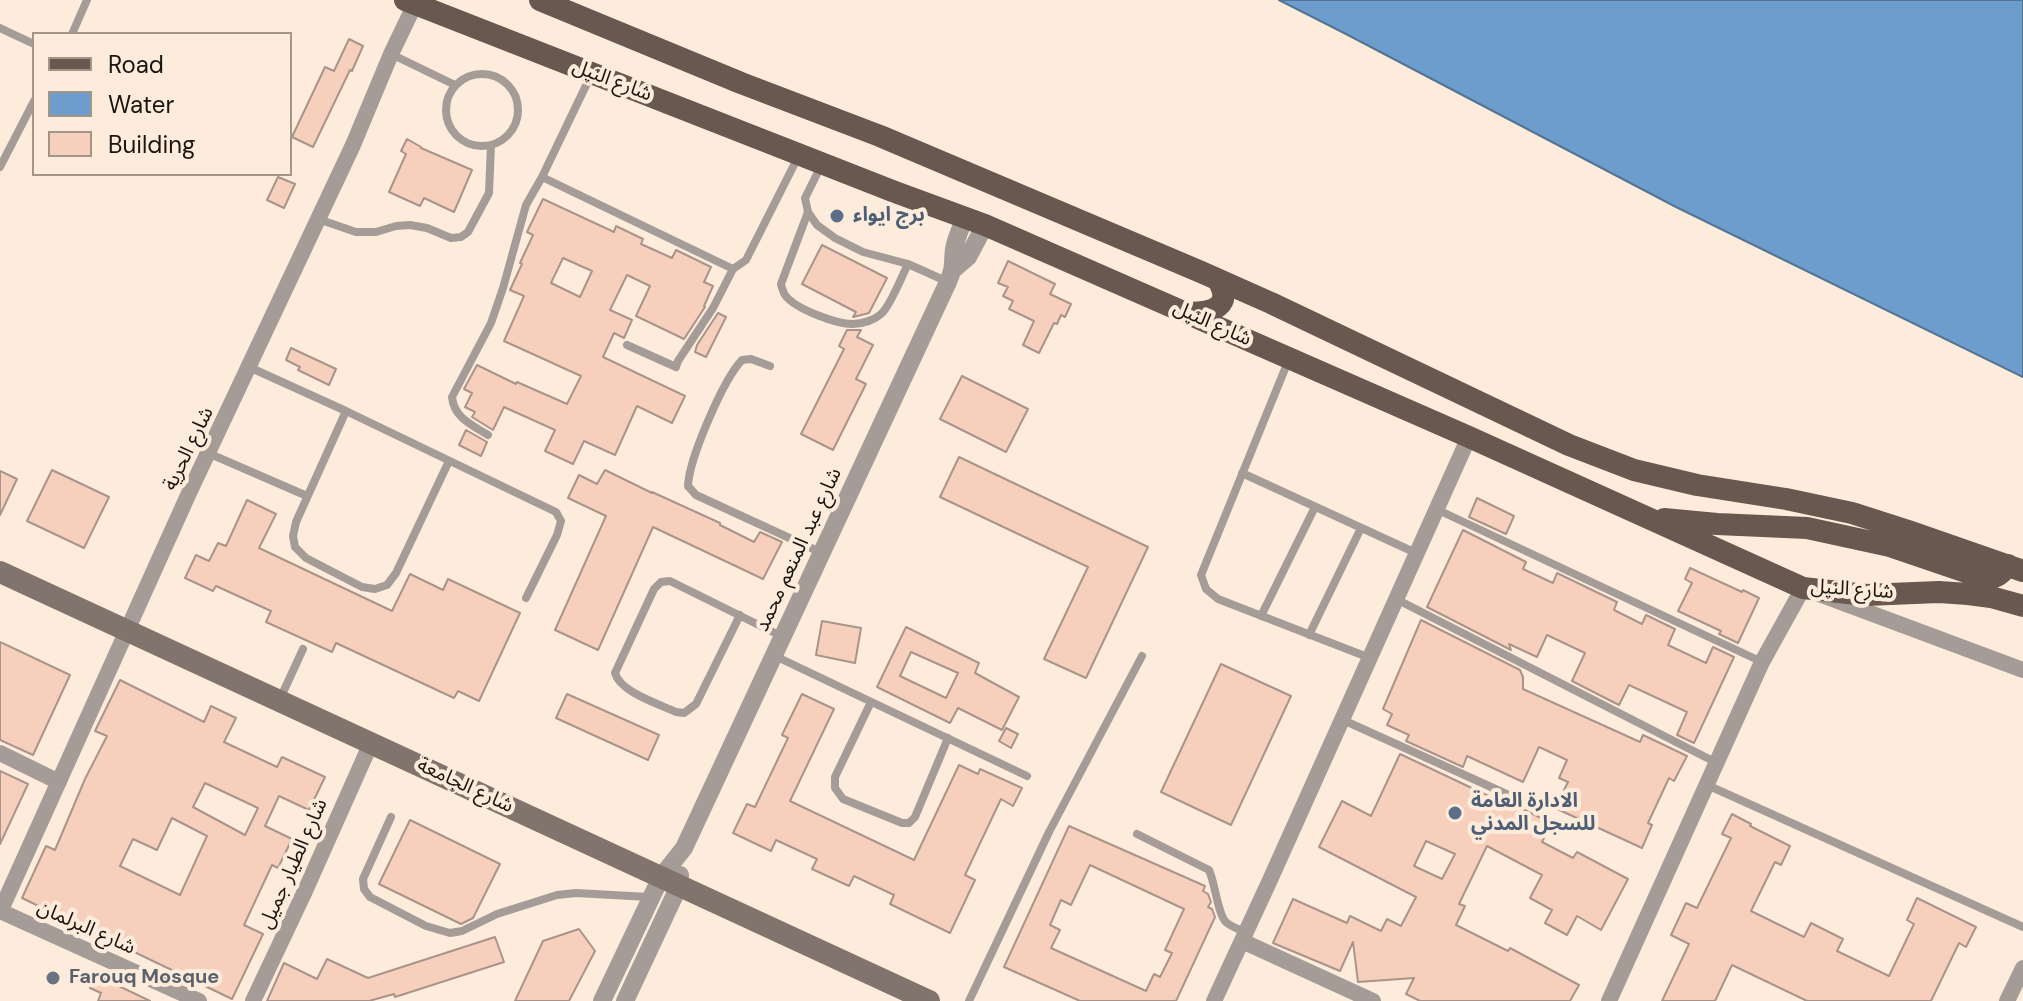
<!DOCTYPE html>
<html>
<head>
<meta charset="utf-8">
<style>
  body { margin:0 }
  #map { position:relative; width:2023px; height:1001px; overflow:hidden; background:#fdecdb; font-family:"DM Sans",sans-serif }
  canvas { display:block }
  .legend { position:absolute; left:32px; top:32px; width:260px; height:144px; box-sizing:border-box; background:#fdecdb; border:2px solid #a39689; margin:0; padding:10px 14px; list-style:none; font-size:24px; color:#1b150f }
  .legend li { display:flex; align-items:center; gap:16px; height:40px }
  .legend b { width:40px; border:2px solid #a39689 }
</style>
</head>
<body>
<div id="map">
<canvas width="2023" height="1001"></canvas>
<ul class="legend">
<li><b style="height:10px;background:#68584f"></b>Road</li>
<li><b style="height:22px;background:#6d9dcc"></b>Water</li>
<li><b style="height:22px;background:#f7d0bd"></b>Building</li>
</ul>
</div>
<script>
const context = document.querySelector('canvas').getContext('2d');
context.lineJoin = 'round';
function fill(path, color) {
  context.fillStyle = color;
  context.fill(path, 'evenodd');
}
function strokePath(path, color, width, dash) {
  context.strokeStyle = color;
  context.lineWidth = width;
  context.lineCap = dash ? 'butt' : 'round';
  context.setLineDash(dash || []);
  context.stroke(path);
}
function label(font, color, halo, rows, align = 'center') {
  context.font = font + ' "DM Sans","Noto Sans Arabic",sans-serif';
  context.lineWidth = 8;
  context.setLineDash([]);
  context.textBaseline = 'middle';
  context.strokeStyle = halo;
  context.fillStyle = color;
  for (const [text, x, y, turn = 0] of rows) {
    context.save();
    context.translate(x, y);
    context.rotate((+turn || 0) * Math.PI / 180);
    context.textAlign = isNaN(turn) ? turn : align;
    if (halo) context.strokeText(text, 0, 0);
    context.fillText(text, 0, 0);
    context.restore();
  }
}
const water = new Path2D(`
  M1279 0H2023V377L1676 207 1346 34Z`);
fill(water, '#6d9dcc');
strokePath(water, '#547493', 2);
const building = new Path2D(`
  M349 39 363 46 352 71 350 70 313 147 292 137 325 67 334 71Z
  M407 139 421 147V148L472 170 454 212 424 198 420 206 389 192 406 154 401 151Z
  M278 177 295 184 284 208 267 200Z
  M543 199 614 232 616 226 643 239 641 244 672 258 676 250 711 267 704 282 713 286 704 306 705 307 684 339 636 316 650 286 627 275 610 310 632 320 624 338 614 333 603 357 685 396 672 423 637 406 615 455 584 441 573 464 545 451 555 430 504 407 493 430 472 417 475 412 465 407 472 393 464 389 477 365 516 384 517 382 567 404 581 376 504 341 524 296 510 290 522 264 520 263 533 235 527 232ZM563 258 592 271 580 297 551 283Z
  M822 245 887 278 869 313 853 317 856 312 802 284Z
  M1008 261 1055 284 1050 294 1071 304 1065 317 1061 315 1057 324 1054 323 1039 353 1023 345 1034 321 1009 309 1013 301 1003 296 1008 287 998 283Z
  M718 313 726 317 706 357 695 352 697 345Z
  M847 330H861L857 337 873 345 856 379 866 384 833 450 801 434 844 349 839 346Z
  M291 348 336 369 329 385 298 370 300 367 286 360Z
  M962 376 1028 409 1006 452 940 419Z
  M466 430 487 442 481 456 459 445Z
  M959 457 1148 547 1086 678 1044 659 1088 567 940 497Z
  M52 470 109 497 84 548 27 521Z
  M605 470 652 493V492L720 523V525L754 542 760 532 782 542 763 579 653 527 598 650 555 630 606 516 568 498 579 475 597 484Z
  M0 471 17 479 0 515Z
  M1477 498 1514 516 1506 534 1469 517Z
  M247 500 276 514 259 548 392 611 410 574 443 590 448 579 520 613 479 701 458 691 454 698 336 643 332 652 266 622 271 611 216 586 213 591 185 578 196 555 209 561 218 543 226 546Z
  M1463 530 1526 562 1523 569 1553 583 1557 573 1617 602 1614 610 1642 624 1646 615 1675 629 1668 645 1706 663 1713 647 1734 657 1694 743 1677 735 1687 712 1629 685 1619 705 1572 681 1585 653 1547 635 1537 657 1509 644 1511 650 1427 607Z
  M1690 568 1742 592 1743 590 1759 598 1738 643 1719 634 1721 631 1678 611 1692 583 1685 579Z
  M1421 620 1520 670 1523 677V689L1640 742 1643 735 1687 756 1674 781 1669 778 1648 823 1652 825 1642 848 1555 808 1568 782 1559 778 1567 760 1539 747 1523 782 1467 756 1463 767 1406 741 1409 735 1387 725 1392 714 1383 709Z
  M822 621 861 628 855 663 816 655Z
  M906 627 979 663 975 673 1019 697 1002 730 958 708 950 723 877 687ZM911 652 958 673 946 698 900 676Z
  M0 642 70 675 33 755 0 740Z
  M1221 664 1291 696 1231 825 1161 792Z
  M120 680 204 722 211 706 236 718 224 742 277 767 282 757 325 777 309 810 279 796 265 826 292 839 278 868 272 865 244 925 263 934 232 999 22 898 46 846 55 850 85 779 107 736 95 731ZM205 783 258 808 245 835 193 807ZM172 818 207 836 180 895 120 866 133 839 157 850Z
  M567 694 659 735 648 760 556 718Z
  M802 694 834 709 790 801 914 860 959 765 978 774 980 769 1022 788 1013 806 1001 799 965 875 975 880 950 933 890 904 894 895 854 876 849 886 812 869 817 859 776 840 771 851 733 833 747 804 755 807 788 738 782 735Z
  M1006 728 1018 734 1011 748 999 741Z
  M1400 754 1516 809 1517 806 1551 823 1542 842 1573 858 1577 852 1628 879 1601 930 1577 916 1567 935 1545 923 1552 910 1530 898 1542 875 1487 846 1459 904 1465 906 1456 925 1508 951 1510 948 1579 985 1570 1001H1420L1406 994 1414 978 1358 982 1353 942 1340 971 1273 943 1293 899 1347 923 1350 916 1381 931 1387 919 1401 926 1416 897 1319 847 1342 801 1371 816ZM1426 841 1455 854 1442 879 1414 866Z
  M0 771 28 784 0 844Z
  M1732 814 1751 824 1750 826 1790 846 1781 865 1775 862 1751 911 1804 937 1811 923 1843 939 1837 951 1889 976 1914 924 1907 920 1917 898 1976 927 1966 947 1959 943 1931 1001H1807L1732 965 1715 1001H1662L1689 944 1671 935 1686 903 1697 908 1731 838 1722 834Z
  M410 820 500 864 473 918 461 924 379 884Z
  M1069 826 1205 886 1203 891 1208 894 1211 902 1208 907 1212 909 1215 917 1176 1001H1080L1004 967ZM1090 865 1184 909 1165 950 1172 953 1160 977 1154 974 1146 991 1051 948 1060 930 1050 925 1061 900 1071 905Z
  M579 929 595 951 569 1001H515L543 941Z
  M495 937 504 962 395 997 394 994 369 1001H267L284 963 317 979 327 959 368 978Z
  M96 975 150 1001H98L101 993 90 988Z`);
fill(building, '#f7d0bd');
strokePath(building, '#aa948a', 2);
strokePath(new Path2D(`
  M0 28 34 44
  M72 34 87 0
  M391 54 455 85
  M446 110a36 36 0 1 1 72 0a36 36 0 1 1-72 0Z
  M822 164 805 198 808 212 817 225 835 238 863 252 908 264 946 281
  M0 167 34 101
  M542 177 733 269
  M808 212 781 284C781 285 784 294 785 295 795 309 836 324 853 324 862 324 875 320 882 313 890 306 902 276 908 264
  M318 219 356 232H376L396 226 410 225 427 228 451 238 461 237 468 232 489 193 491 145
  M627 345 676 367 678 361 713 308 733 269 746 260 798 157
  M1289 359 1201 575 1206 589 1218 599 1370 658
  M770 366 751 359 742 360C723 380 689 459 688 486L696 495 822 553
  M249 367 346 411 556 512 561 521 557 535 526 598
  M346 411 296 522 293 536 295 547 306 558 362 587 375 589 387 585 396 573 449 461
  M488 435C472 425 454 418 452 397L491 323 503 288 526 205 542 177 592 73
  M208 453 307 496
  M1242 473 1416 553
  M1436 509 1762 662
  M1396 599 1717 763
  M740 615 696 704 684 713 676 712C659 704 620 692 615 673L654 589 661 582 670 581 783 637
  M1261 616 1315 507
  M1309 635 1361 528
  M775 656 1027 776
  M280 699 303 649
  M871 702 835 777V788L843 799 902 823H909L915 817 948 738
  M1343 720 1533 806
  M1707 785 2023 927
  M391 817 363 879 364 889 370 897 426 926 450 933 462 931 497 914 557 895 576 893 649 897
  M1137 834 1209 870C1215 883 1218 915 1226 922 1231 927 1239 929 1245 932
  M969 1001 1049 832 1142 656`), '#a59c97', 8);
strokePath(new Path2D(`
  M0 753 59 782
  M0 911 199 1001
  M0 912 189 493 353 145 391 54 415 4
  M1242 941 1373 1001
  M253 1001 305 891 371 743
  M1214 1001 1270 880 1469 437
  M1609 1001 1762 662 1803 588 2023 670
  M2007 1001 2023 968`), '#a59c97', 16);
strokePath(new Path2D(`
  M954 269 968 257 985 225
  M602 1001 661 877 684 848 948 282C955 266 952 264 954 249 956 238 961 228 965 217
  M625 1001 679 886 680 875`), '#a59c97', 18);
strokePath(new Path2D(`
  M0 572 929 1001`), '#81746d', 22);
strokePath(new Path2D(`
  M405 0 895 192 985 225 1469 437 1803 588 1866 595 1939 592 1968 594 1991 597 2023 606
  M540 0 741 83 880 136 1201 272 1271 303 1569 445 1634 470 1697 485 1786 499 1852 513 1908 531 2023 571
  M1190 313C1213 312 1233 307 1218 280
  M1664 519 1717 524 1807 528 1890 546 1987 579C1997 577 2002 574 2008 565`), '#68584f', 22);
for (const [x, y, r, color] of [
  [837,216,8,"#5c6f8a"],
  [1455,813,8,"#5c6f8a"],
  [53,978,8,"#6b7280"]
]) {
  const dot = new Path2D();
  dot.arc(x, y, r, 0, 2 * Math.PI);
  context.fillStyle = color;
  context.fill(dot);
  strokePath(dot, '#fdecdb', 3);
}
label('20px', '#1b150f', '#fdecdb', [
  ["شارع النيل",612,81,21],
  ["شارع النيل",1212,324,24],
  ["شارع الحرية",189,449,-64],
  ["شارع عبد المنعم محمد",799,550,-65],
  ["شارع النيل",1852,590,4],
  ["شارع الجامعة",465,786,25],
  ["شارع الطيار جميل",294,864,-66],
  ["شارع البرلمان",86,928,24]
]);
label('bold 20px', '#4e5e75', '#fdecdb', [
  ["برج ايواء",853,216],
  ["الادارة العامة",1471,802],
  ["للسجل المدني",1471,825]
], 'left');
label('bold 20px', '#5b616d', '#fdecdb', [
  ["Farouq Mosque",69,978]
], 'left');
</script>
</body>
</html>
